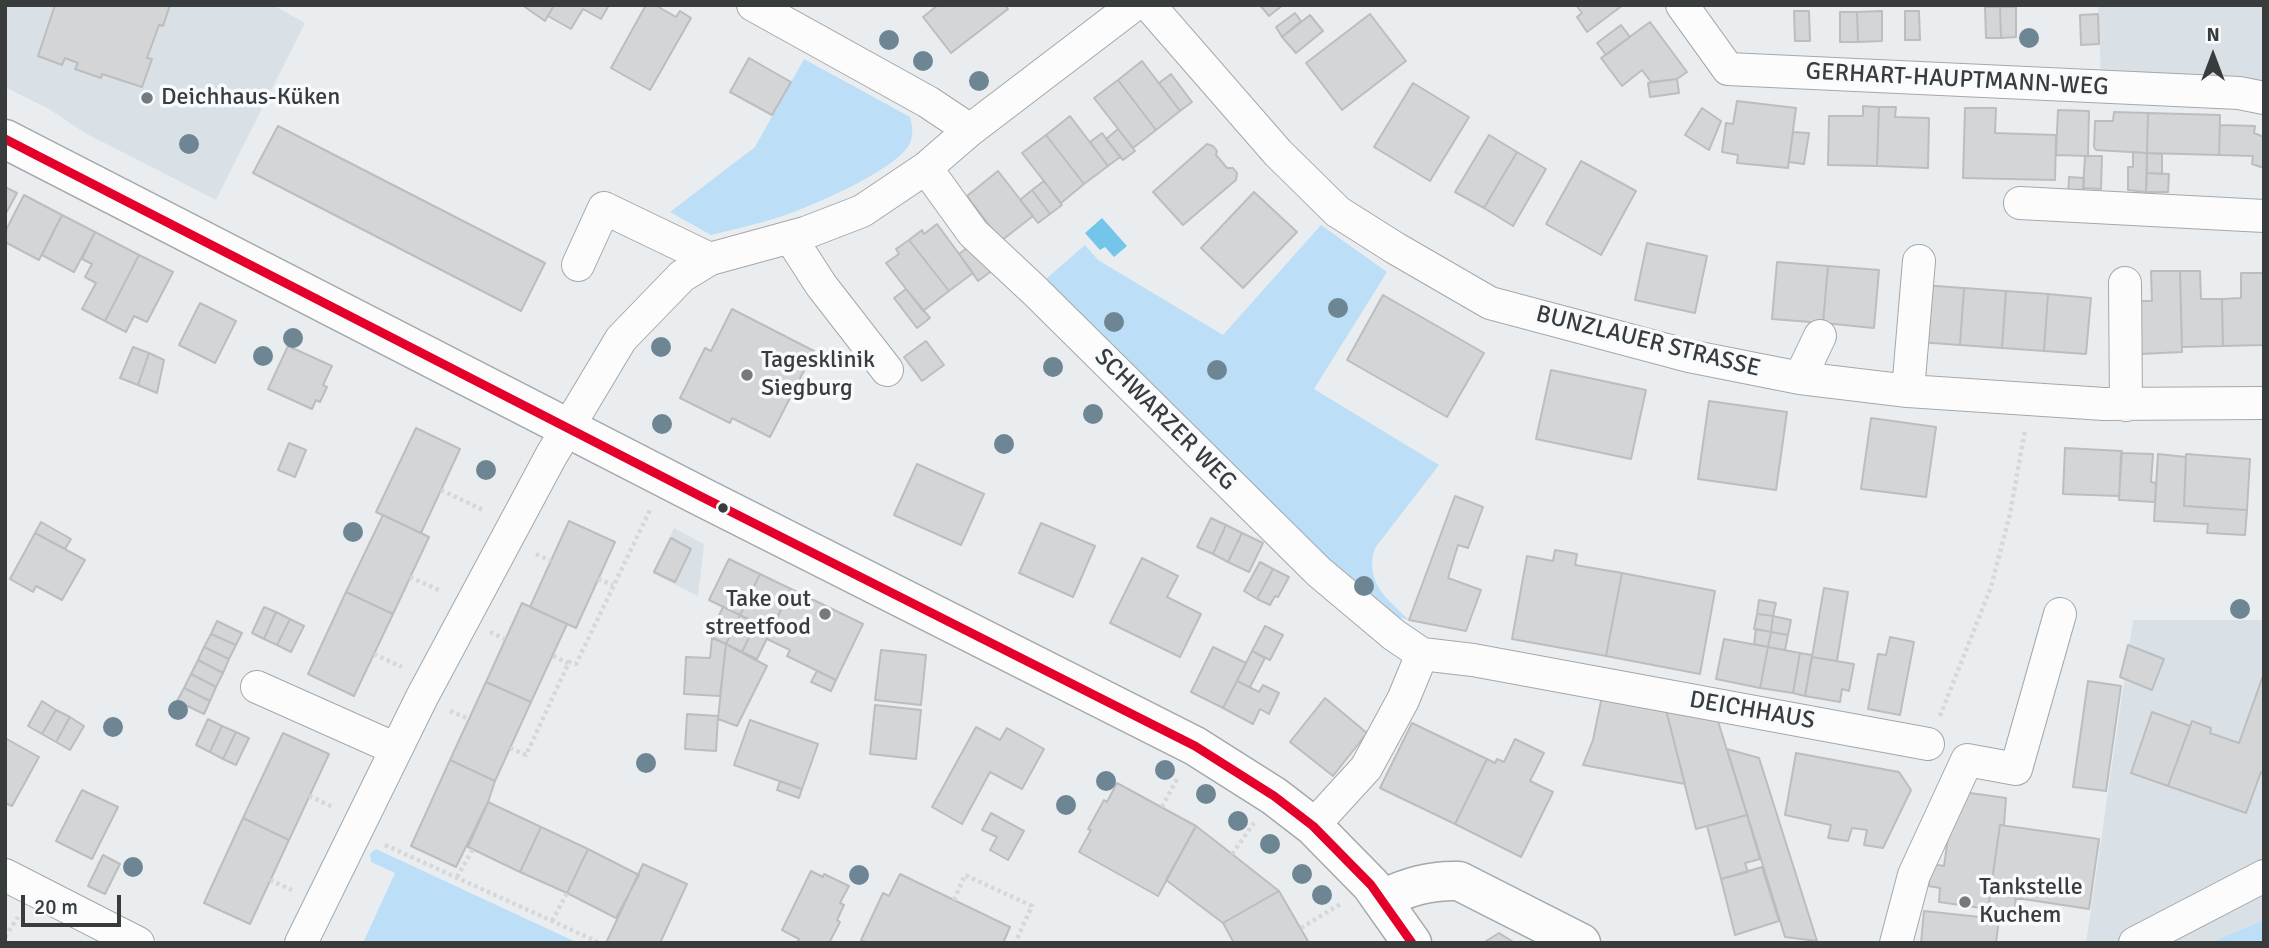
<!DOCTYPE html>
<html>
<head>
<meta charset="utf-8">
<style>
  body { margin:0 }
  #map { position:relative; width:2269px; height:948px; overflow:hidden; background:#eaedf0; font-family:Signika,sans-serif }
  canvas { display:block }
  .frame { position:absolute; inset:0; border:7px solid #393c3d; pointer-events:none }
  .north { position:absolute; left:2178px; top:21px; width:70px; height:70px; -webkit-text-stroke:5px #f7fbfe; paint-order:stroke; rotate:0deg; font-size:19px; font-weight:700; line-height:28px; text-align:center; color:#393c3d }
  .north::after { content:''; display:block; margin:auto; width:24px; height:32px; background:#393c3d; clip-path:polygon(50% 0,100% 100%,50% 72%,0 100%) }
  .scale { position:absolute; left:21px; top:895px; width:100px; height:32px; box-sizing:border-box; border:4px solid #393c3d; border-top:0; padding-left:9px; font-size:21px; line-height:24px; white-space:nowrap; color:#393c3d; -webkit-text-stroke:5px #f7fbfe; paint-order:stroke }
</style>
</head>
<body>
<div id="map">
<canvas width="2269" height="948"></canvas>
<div class="frame"></div>
<div class="north">N</div>
<div class="scale">20 m</div>
</div>
<script>
const context = document.querySelector('canvas').getContext('2d');
context.lineJoin = 'round';
function fill(path, color) {
  context.fillStyle = color;
  context.fill(path, 'evenodd');
}
function strokePath(path, color, width, dash) {
  context.strokeStyle = color;
  context.lineWidth = width;
  context.lineCap = dash ? 'butt' : 'round';
  context.setLineDash(dash || []);
  context.stroke(path);
}
function label(font, color, halo, rows, align = 'center') {
  context.font = font + ' Signika,sans-serif';
  context.lineWidth = 7;
  context.setLineDash([]);
  context.textBaseline = 'middle';
  context.strokeStyle = halo;
  context.fillStyle = color;
  for (const [text, x, y, turn = 0] of rows) {
    context.save();
    context.translate(x, y);
    context.rotate((+turn || 0) * Math.PI / 180);
    context.textAlign = isNaN(turn) ? turn : align;
    if (halo) context.strokeText(text, 0, 0);
    context.fillText(text, 0, 0);
    context.restore();
  }
}
fill(new Path2D(`
  M5 5H273L305 23 216 200 85 133 49 109 5 87Z
  M2098 5H2264V86L2101 79Z
  M674 528 704 544 698 596 652 573Z
  M2133 620H2264V920L2209 943H2086Z`), '#d9e1e7');
fill(new Path2D(`
  M804 59 910 117C912 126 914 133 910 143 899 169 808 208 780 217 757 224 734 229 711 235L670 212 755 147Z
  M1321 225 1387 272 1314 389 1439 465 1375 548C1364 582 1387 599 1409 620L1392 615 1351 593 1039 285 1085 245 1098 260 1223 335Z
  M376 849 578 943H363L395 873 371 862 370 854Z
  M2264 920V943H2209Z`), '#bcdef6');
fill(new Path2D(`
  M1102 218 1127 246 1114 257 1105 247 1100 250 1085 233Z`), '#73c5ea');
const building = new Path2D(`
  M55 5H170L163 26 159 25 147 58 152 59 142 87 102 74 101 78 75 69 78 63 65 58 62 65 38 56Z
  M522 5H554L545 21Z
  M554 5H609L601 19 583 9 571 29 548 16Z
  M646 5H655L676 17 680 11 691 18 650 90 611 68Z
  M938 5H1005L1008 9 951 53 923 17Z
  M1260 5H1283L1269 16Z
  M1576 5H1623L1587 32 1577 17 1582 13Z
  M1985 7H2000L2001 38H1986Z
  M2000 7H2016V37L2001 38Z
  M1794 11H1809L1810 41H1795Z
  M1882 11V41L1858 42 1857 12Z
  M1905 11H1919L1920 40H1905Z
  M1840 12H1857L1858 42H1840Z
  M1295 13 1301 21 1282 37 1276 27Z
  M1370 14 1406 61 1342 110 1306 63Z
  M2098 14 2099 44 2081 45 2080 15Z
  M1310 15 1323 31 1296 53 1282 37Z
  M1650 22 1687 72 1677 79 1651 82 1642 70 1622 86 1601 58Z
  M1621 25 1630 37 1606 55 1597 43Z
  M749 58 791 82 772 115 730 92Z
  M1142 61 1180 111 1156 130 1118 80Z
  M1171 74 1192 102 1180 111 1159 83Z
  M1677 79 1679 93 1650 97 1648 83Z
  M1118 80 1156 130 1133 148 1094 98Z
  M1413 83 1469 117 1430 181 1374 147Z
  M1737 101 1796 108 1788 168 1737 163 1738 155 1722 152 1726 123 1733 124Z
  M1863 106 1879 107 1877 166 1828 165 1829 116H1863Z
  M1879 107H1896L1895 117 1929 118 1928 168 1877 166Z
  M1702 108 1721 121 1709 150 1685 135Z
  M1965 108H1996L1995 133 2056 135 2055 180 1963 178Z
  M2058 110 2089 111 2088 156 2056 155Z
  M2114 112 2148 113 2147 153 2096 150 2094 147 2095 121H2113Z
  M2148 113 2220 115 2219 155 2147 153Z
  M1070 116 1108 166 1084 184 1046 135Z
  M2220 125 2255 126 2254 133 2264 137V168L2252 164 2253 156 2219 155Z
  M278 126 545 263 521 311 253 173Z
  M1118 129 1135 151 1123 160 1106 139Z
  M1793 132 1809 133 1804 164 1789 162Z
  M1102 133 1120 157 1108 166 1090 142Z
  M1046 135 1084 184 1061 203 1022 153Z
  M1489 135 1517 152 1484 208 1455 192Z
  M1207 144 1213 146 1217 151 1216 155 1227 168H1233L1237 173 1236 180 1183 225 1153 192Z
  M1517 152 1546 169 1513 226 1484 208Z
  M2133 152 2147 153 2146 192 2128 190V167H2133Z
  M2147 153 2162 154V174L2147 173Z
  M2085 156H2102L2101 189 2083 188Z
  M1581 161 1636 191 1601 255 1546 224Z
  M998 171 1033 216 1001 241 967 196Z
  M2147 173 2169 174 2168 192H2146Z
  M2069 177 2084 178 2083 202 2068 201Z
  M1044 181 1062 205 1050 214 1032 190Z
  M5 187 17 193 5 215Z
  M1032 190 1050 214 1038 223 1020 200Z
  M1254 192 1297 232 1243 288 1201 248Z
  M24 195 62 215 39 260 5 242V232Z
  M62 215 95 232 74 272 42 255Z
  M937 224 973 273 949 291 909 240 922 230 924 234Z
  M95 232 139 255 105 321 82 309 96 283 85 277 92 264 82 259Z
  M909 240 949 291 923 311 886 263 899 254 896 249Z
  M1647 243 1707 256 1695 313 1635 300Z
  M971 245 997 267 978 281 959 254Z
  M139 255 173 272 147 322 134 316 126 332 105 321Z
  M1777 262 1828 266 1823 323 1772 319Z
  M1828 266 1879 270 1874 328 1823 323Z
  M2151 271H2180L2182 352 2141 354 2139 301H2152Z
  M2180 271H2200L2201 299H2222L2223 346 2182 347Z
  M2241 273H2263L2264 345 2223 346 2222 299 2241 298Z
  M1922 285 1964 288 1960 345 1918 342Z
  M1964 288 2006 291 2002 348 1960 345Z
  M906 289 930 318 917 328 894 298Z
  M2006 291 2048 294 2044 351 2002 348Z
  M2048 294 2091 298 2086 354 2044 351Z
  M1383 295 1484 353 1447 417 1347 360Z
  M200 303 236 321 215 363 179 345Z
  M732 309 814 351 770 437 732 418 730 423 680 398 705 348 711 351Z
  M926 341 944 365 922 381 904 357Z
  M288 346 332 366 323 385 327 387 320 402 316 400 312 409 268 389Z
  M133 347 149 353 138 385 120 378Z
  M149 353 164 360 157 393 138 385Z
  M1551 370 1646 390 1631 459 1536 439Z
  M1709 401 1787 412 1776 490 1698 479Z
  M1871 418 1936 427 1926 497 1861 489Z
  M416 428 460 449 421 533 376 512Z
  M289 443 306 450 295 477 278 470Z
  M2065 448 2122 451 2119 496 2063 494Z
  M2121 453 2153 454 2151 482 2156 483 2155 502 2119 500Z
  M2158 454 2186 457 2184 506 2247 510 2245 535 2207 533 2208 524 2154 521Z
  M2186 454 2250 459 2247 510 2184 506Z
  M917 464 984 494 961 545 894 515Z
  M1455 496 1483 507 1468 548 1458 545 1448 578 1481 590 1466 631 1409 620Z
  M383 515 429 537 393 614 346 592Z
  M1211 518 1226 525 1213 554 1197 547Z
  M569 521 615 542 576 628 530 607Z
  M41 522 71 539 65 549 35 533Z
  M1041 523 1095 546 1073 597 1019 573Z
  M1226 525 1242 533 1228 562 1213 554Z
  M35 533 85 560 62 600 36 586 33 592 10 579Z
  M1242 533 1263 543 1249 572 1228 562Z
  M671 538 691 549 675 582 654 572Z
  M1555 550 1577 554 1575 565 1622 573 1606 656 1512 639 1527 556 1553 561Z
  M1142 558 1178 576 1167 597 1201 614 1180 657 1110 623Z
  M729 559 760 574 740 615 709 600Z
  M1260 562 1273 569 1257 599 1244 591Z
  M1273 569 1289 577 1278 597 1275 596 1270 605 1257 599Z
  M1622 573 1715 591 1700 674 1606 656Z
  M760 574 791 589 771 630 740 615Z
  M1824 588 1848 592 1837 661 1812 657Z
  M791 589 863 624 836 680 787 656 790 650 767 639Z
  M346 592 393 614 354 696 308 674Z
  M1759 600 1776 603 1773 616 1757 614Z
  M522 603 567 624 531 702 486 682Z
  M264 607 276 612 264 639 252 633Z
  M723 607 740 615 726 644 709 636Z
  M276 612 290 619 277 645 264 639Z
  M1757 614 1773 616 1771 632 1754 629Z
  M740 615 756 623 742 652 726 644Z
  M1773 616 1791 620 1788 635 1771 632Z
  M290 619 304 626 291 652 277 645Z
  M217 621 242 633 236 645 211 634Z
  M756 623 771 630 757 659 742 652Z
  M1265 626 1283 635 1270 660 1252 651Z
  M1756 629 1771 632 1768 647 1754 644Z
  M1771 632 1788 635 1785 650 1768 647Z
  M211 634 236 645 229 659 204 647Z
  M1890 637 1914 642 1900 715 1868 709 1878 654 1886 655Z
  M712 638 726 644 720 696 684 694 686 657 710 658Z
  M1724 639 1768 647 1760 688 1716 679Z
  M726 644 767 666 737 726 718 719Z
  M2128 645 2164 659 2152 690 2120 677Z
  M204 647 229 659 223 673 198 660Z
  M1213 647 1246 663 1223 708 1191 692Z
  M1768 647 1800 653 1793 693 1760 688Z
  M881 650 926 655 921 705 875 700Z
  M1252 651 1265 658 1250 687 1237 681Z
  M1800 653 1812 655 1805 696 1793 693Z
  M1812 657 1854 664 1849 691 1842 689 1840 702 1805 696Z
  M198 660 223 673 216 687 191 674Z
  M817 671 836 680 831 691 811 682Z
  M2264 673V773L2261 772 2246 813 2168 786 2192 721 2211 728 2210 733 2239 743Z
  M191 674 216 687 210 701 184 688Z
  M1237 681 1259 692 1263 685 1279 693 1269 714 1260 709 1253 724 1223 708Z
  M2088 681 2121 686 2106 791 2073 787Z
  M486 682 531 702 495 781 450 760Z
  M184 688 210 701 204 714 177 701Z
  M1602 696 1666 710 1685 784 1583 765 1593 740Z
  M1325 698 1367 733 1333 776 1290 742Z
  M42 701 56 710 42 734 28 726Z
  M875 705 921 710 916 759 870 754Z
  M56 710 70 717 56 742 42 734Z
  M1666 710 1717 718 1747 815 1696 829Z
  M2152 712 2190 726 2168 786 2131 773Z
  M687 714 718 716 716 751 685 749Z
  M70 717 84 726 70 750 56 742Z
  M208 719 222 726 210 752 196 745Z
  M750 720 818 744 802 789 734 765Z
  M1412 723 1487 759 1455 824 1380 788Z
  M222 726 236 732 223 759 210 752Z
  M976 727 1000 740 1007 728 1044 749 1022 789 990 772 962 824 932 807Z
  M236 732 249 738 236 765 223 759Z
  M283 733 329 754 289 840 243 818Z
  M5 738 39 757 12 806 5 803Z
  M1515 739 1544 753 1530 781 1553 792 1521 857 1455 824 1487 759 1495 763 1497 759 1504 762Z
  M1727 749 1759 758 1817 941 1785 937Z
  M1796 753 1899 772 1911 790 1883 848 1864 845 1867 830 1852 828 1848 841 1828 838 1831 825 1785 815Z
  M450 760 495 781 488 802 456 867 411 846Z
  M780 781 802 789 799 798 777 790Z
  M1117 783 1196 826 1158 896 1079 852 1091 830 1088 829 1104 800 1107 802Z
  M82 790 118 807 92 859 56 841Z
  M1963 792 2006 798 2004 825H2000L1988 909 1939 902 1940 888 1928 886 1932 864 1944 866 1951 817Z
  M488 802 541 827 520 872 468 847Z
  M991 813 1024 831 1008 860 990 850 997 837 982 830Z
  M1747 815 1760 859 1745 863 1748 872 1721 879 1707 826Z
  M243 818 289 840 250 924 204 903Z
  M2000 825 2099 839 2089 909 1990 894Z
  M1196 826 1232 854 1279 891 1223 923 1166 880Z
  M541 827 588 849 567 893 520 872Z
  M588 849 639 875 616 918 567 893Z
  M103 855 120 864 105 894 88 886Z
  M643 864 687 884 660 943H606Z
  M1762 867 1779 921 1735 935 1721 879Z
  M811 871 823 877 824 874 849 886 840 903 844 905 837 920 840 922 829 943H797L799 939 782 930Z
  M900 874 1010 927 1003 943H868L861 940 883 893 889 896Z
  M1279 891 1309 943H1234L1223 923Z
  M1990 894 2016 897 2014 916 1988 912Z
  M1924 911 1999 919 1996 943H1921Z
  M1499 933 1515 943H1483Z`);
fill(building, '#d4d5d7');
strokePath(building, '#bcbdbe', 2);
const minor = new Path2D(`
  M753 5 928 102 970 130
  M1149 5 1278 153 1338 212 1395 248 1490 303 1689 356 1800 378 1908 391 2104 404 2264 403
  M1682 5 1728 69 2239 93 2264 98
  M926 168 973 233 1034 290 1319 572 1394 635 1422 654 1473 660 1928 744
  M2020 203 2264 216
  M790 237 821 285 887 370
  M578 265 604 208 710 259
  M2125 283 2126 405
  M1800 378 1820 336
  M1908 391 1919 261
  M257 687 396 749
  M1313 826 1366 768 1403 700 1422 654
  M5 875 138 943
  M301 943 422 697 551 456 621 339 682 276 710 259 805 233 862 211 926 168 970 130 1134 5
  M1896 943 1914 875 1967 760 2016 769 2060 614
  M2135 943 2264 876`);
const major = new Path2D(`
  M5 139 700 496 1195 746 1274 796 1313 826 1371 885 1412 943
  M1382 899C1408 887 1430 880 1459 881L1581 943`);
strokePath(minor, '#a5a7a9', 34);
strokePath(major, '#a5a7a9', 41);
strokePath(new Path2D(`
  M441 490 485 511
  M536 554 551 561
  M410 577 441 591
  M598 579 613 585
  M490 632 505 639
  M374 654 402 667
  M553 656 568 663
  M450 711 469 719
  M1940 716 1991 587 2010 514 2025 430
  M510 748 526 755 569 662 576 664 650 510
  M309 796 333 807
  M1162 807 1178 777
  M385 845 596 941 595 943
  M1232 854 1254 823
  M457 877 473 849
  M270 880 292 890
  M954 900 965 875 1032 906 1015 943
  M552 921 567 893
  M1301 928 1342 903
  M5 937 18 917`), '#d6d7d7', 4.5, [3.5, 3.5]);
strokePath(minor, '#fcfcfd', 32);
strokePath(major, '#fcfcfd', 38);
strokePath(new Path2D(`
  M5 139 700 496 1195 746 1274 796 1313 826 1371 885 1412 943`), '#e4002b', 9);
context.fillStyle = '#6e8694';
for (const [x, y] of [
  [2029,38],
  [889,40],
  [923,61],
  [979,81],
  [189,144],
  [1338,308],
  [1114,322],
  [293,338],
  [661,347],
  [263,356],
  [1053,367],
  [1217,370],
  [1093,414],
  [662,424],
  [1004,444],
  [486,470],
  [353,532],
  [1364,586],
  [2240,609],
  [178,710],
  [113,727],
  [646,763],
  [1165,770],
  [1106,781],
  [1206,794],
  [1066,805],
  [1238,821],
  [1270,844],
  [133,867],
  [1302,874],
  [859,875],
  [1322,895]
]) {
  context.beginPath();
  context.arc(x, y, 10, 0, 2 * Math.PI);
  context.fill();
}
for (const [x, y, r, color] of [
  [147,98,7,"#777a7c"],
  [747,375,7,"#777a7c"],
  [723,508,6,"#393c3d"],
  [825,614,7,"#777a7c"],
  [1965,902,7,"#777a7c"]
]) {
  const dot = new Path2D();
  dot.arc(x, y, r, 0, 2 * Math.PI);
  context.fillStyle = color;
  context.fill(dot);
  strokePath(dot, '#f7fbfe', 2.5);
}
label('24px', '#393c3d', '#f7fbfe', [
  ["GERHART-HAUPTMANN-WEG",1957,80,3],
  ["BUNZLAUER STRASSE",1648,342,14],
  ["SCHWARZER WEG",1165,420,45],
  ["DEICHHAUS",1752,711,10]
]);
label('24px', '#393c3d', '#f7fbfe', [
  ["Deichhaus-Küken",161,98],
  ["Tagesklinik",761,361],
  ["Siegburg",761,389],
  ["Take out",811,600,"right"],
  ["streetfood",811,628,"right"],
  ["Tankstelle",1979,888],
  ["Kuchem",1979,916]
], 'left');
</script>
</body>
</html>
